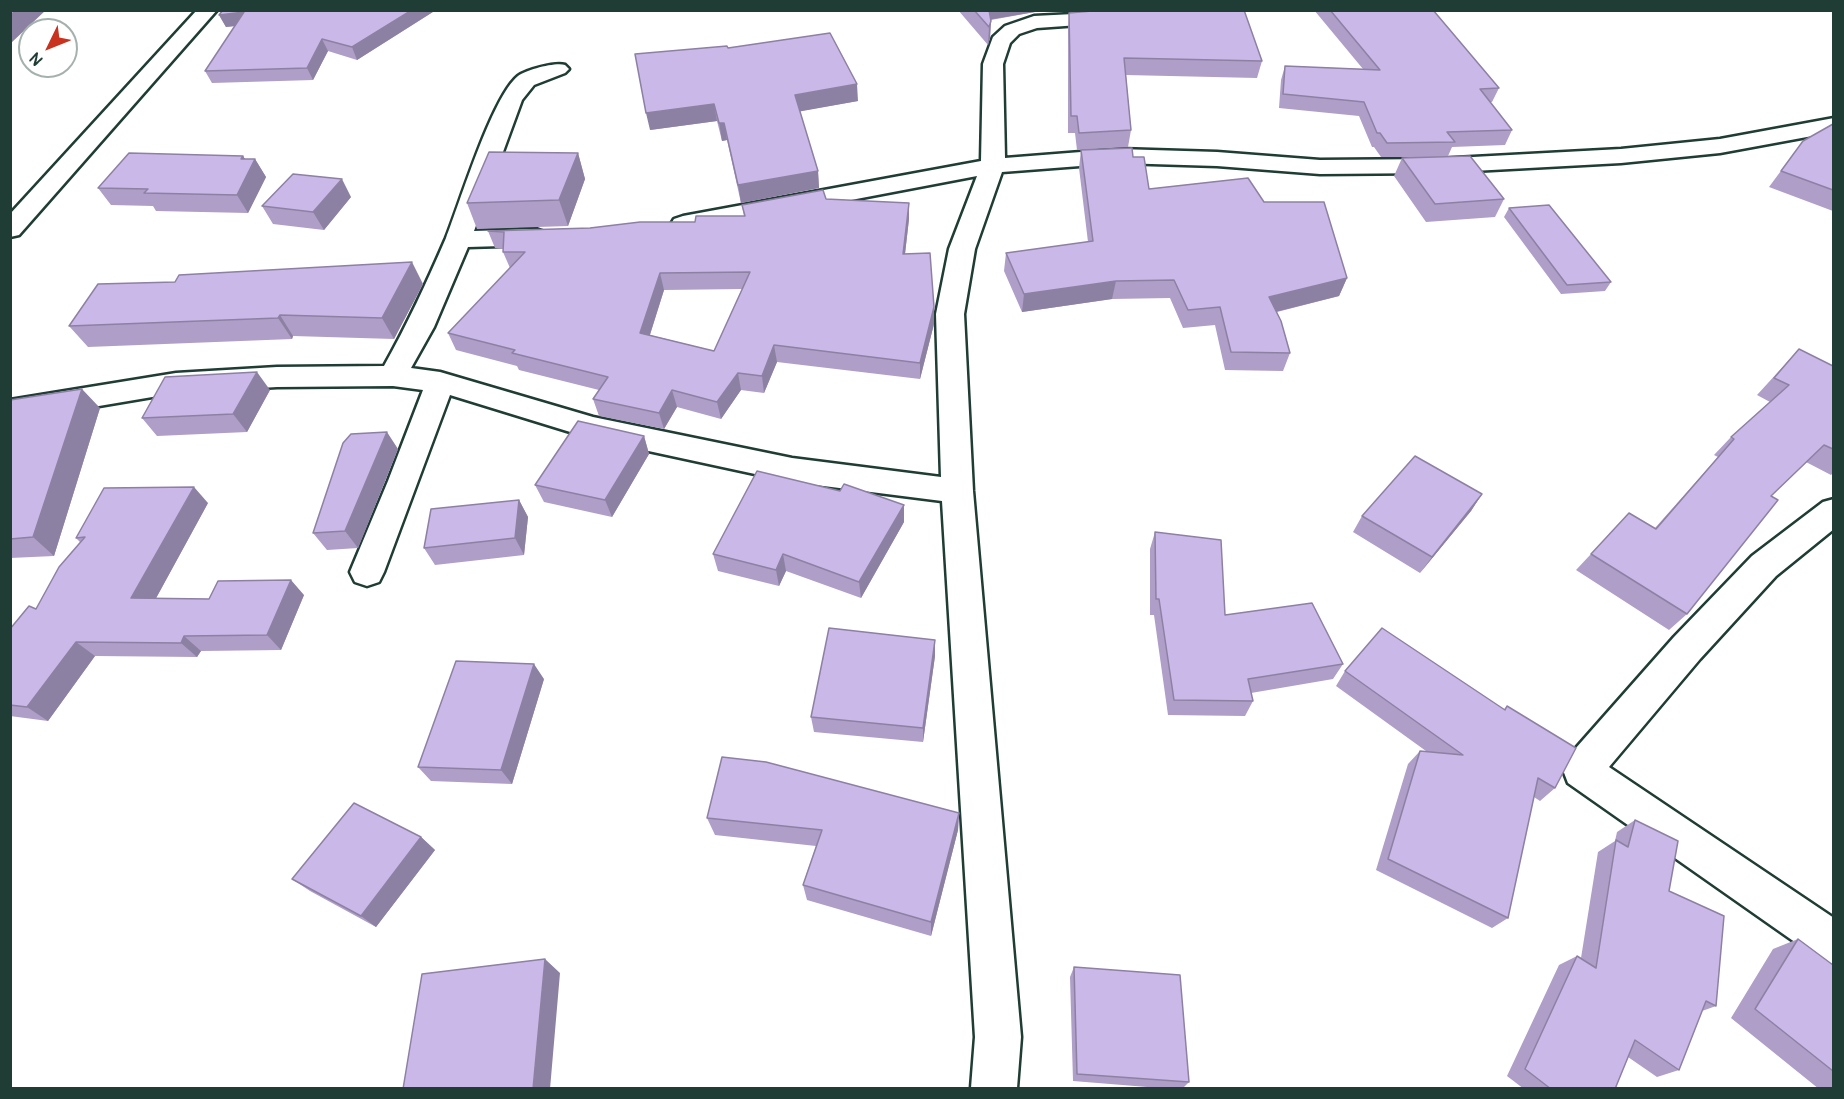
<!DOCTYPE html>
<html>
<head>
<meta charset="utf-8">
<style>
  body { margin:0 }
  #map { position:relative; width:1844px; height:1099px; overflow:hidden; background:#fff; font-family:Pangolin,sans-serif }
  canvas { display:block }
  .frame { position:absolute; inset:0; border:12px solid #1f3d34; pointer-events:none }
  .north { position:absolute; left:18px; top:18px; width:60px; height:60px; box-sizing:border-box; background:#fff; border:2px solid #a5b1ae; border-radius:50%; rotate:227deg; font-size:16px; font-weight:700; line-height:24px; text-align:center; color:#1f3d34 }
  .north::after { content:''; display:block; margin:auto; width:21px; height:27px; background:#c8321e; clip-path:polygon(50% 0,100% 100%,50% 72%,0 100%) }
</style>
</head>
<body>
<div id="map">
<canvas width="1844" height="1099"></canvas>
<div class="frame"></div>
<div class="north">N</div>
</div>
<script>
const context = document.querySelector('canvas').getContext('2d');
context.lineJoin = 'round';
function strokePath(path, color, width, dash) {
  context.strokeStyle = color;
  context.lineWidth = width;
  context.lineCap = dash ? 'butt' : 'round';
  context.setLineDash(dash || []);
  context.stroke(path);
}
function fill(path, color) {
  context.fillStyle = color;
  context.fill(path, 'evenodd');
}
const minor = new Path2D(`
  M1114 12 1121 14 1124 18 1121 22 1037 28 1019 34 1010 43 1003 64 1005 158 1119 149 1217 152 1320 160 1436 159 1621 149 1720 139 1834 118V132L1720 153 1621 163 1436 173 1320 174 1217 166 1119 163 1002 172 975 249 964 314 973 491 1021 1037 1017 1088H971L975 1037 942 501 792 482 593 439 450 395 384 572 379 582 367 586 355 582 350 572 388 481 423 390 393 386 277 387 176 393 10 421V400L176 373 277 367 384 366C407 325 427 282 446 238 460 203 492 97 518 76 526 70 555 62 565 65L569 69 565 73 534 85 522 100 474 231 536 229 545 232 549 237 545 242 536 245 468 247 434 327 411 368 440 372 593 417 792 458 941 477 936 314 949 249 977 176 683 232 674 229 671 224 674 219 683 216 981 161 983 64 993 37 1005 26 1034 16Z
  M1834 499V529L1776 576 1700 659 1609 767 1834 918V965L1819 959 1568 783 1563 770 1568 757 1674 637 1752 556 1823 502Z`);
const secondary = new Path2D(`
  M197 10H217L19 235 10 237V214Z`);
strokePath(minor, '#1f3d34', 5);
strokePath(secondary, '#1f3d34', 5);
fill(minor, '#fff');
fill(secondary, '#fff');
fill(new Path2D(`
  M223 10H436L357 60 328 51 313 80 212 83 205 71 236 26 226 27 219 15Z
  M958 10H1036L1035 12 991 20 990 38 988 45Z
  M1314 10H1433L1499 88 1492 102H1490L1512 130 1505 145 1452 147 1448 156 1504 199 1495 217 1426 222 1394 176 1402 158 1436 157H1381L1374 147H1372L1359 116 1279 108 1281 80 1285 66 1363 69Z
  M1069 13 1262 61 1257 78 1126 75 1131 130 1128 147 1077 150 1075 133H1068V29Z
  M728 48 858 101 800 111 818 171 819 188 741 203 727 140 722 141 717 121 650 130Z
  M1833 124V211L1769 187 1803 141Z
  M1081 150 1133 157 1149 189 1264 202 1347 278 1339 296 1277 312 1290 353 1283 371 1225 370 1215 325 1183 328 1170 298 1112 299 1022 312 1004 271 1006 253 1088 242 1079 168Z
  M578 153 585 179 568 226 477 229 467 203Z
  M243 156 245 159H255L266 177 248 213 156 211 153 206 111 205 98 188Z
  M351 197 324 230 273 224 262 206Z
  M826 199 909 203V219L905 254 934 324 920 379 777 362 764 393 741 390 721 419 677 407 664 429 599 416 593 399 599 390 519 370 517 366 456 350 448 333 510 268 503 252V249L495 248 488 231 590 228 695 222 744 216 742 205ZM742 289 714 351 650 335 664 290Z
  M1509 208 1611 282 1605 291 1561 294 1504 217Z
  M423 284 394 339 293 336 292 339 88 347 69 326Z
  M1799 349 1833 366V473L1831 475 1806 462 1771 496 1687 614 1669 630 1576 570 1591 554 1655 528 1718 457 1714 455 1731 437 1770 402 1757 395Z
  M270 390 247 432 157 436 142 418Z
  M10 400 100 408 54 556 10 558Z
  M644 436 649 454 612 517 544 502 535 485Z
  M398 449 358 548 327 550 313 533Z
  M1482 494 1471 511 1420 573 1353 532 1362 516Z
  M519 500 528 517 524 555 435 565 424 548Z
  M208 503 156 598 209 599 304 595 281 650 201 651 197 657 95 656 48 721 10 716V629L36 609 81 543 76 538Z
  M904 522 861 598 786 571 779 586 718 571 713 554Z
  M1155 532 1225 615 1343 664 1333 679 1251 693 1253 701 1245 716 1168 715 1154 615H1150V549Z
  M935 640V656L923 742 814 732 811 717Z
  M1345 671 1504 709 1507 706 1555 788 1540 801 1534 797 1508 918 1492 928 1376 870 1408 764 1420 751H1426L1336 686Z
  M544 679 512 784 431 781 418 767Z
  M959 813 958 830 931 936 807 900 803 885 816 846 715 835 707 818Z
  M1635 820 1669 891 1716 1006 1702 1011 1679 1070 1657 1077 1628 1057 1615 1089H1524L1507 1076 1559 965 1577 956 1581 958 1598 852 1615 841 1617 832Z
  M421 837 435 850 376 927 310 891 292 879Z
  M1798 939 1833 965V1089H1819L1731 1018 1773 949Z
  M1074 967 1189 1082 1182 1089H1172L1073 1081 1070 977Z`), '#ae9ec8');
fill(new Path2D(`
  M16 10H46L10 44V16Z
  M412 10H436L357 60 352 47Z
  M988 10H1036L1035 12 987 20Z
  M244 12 251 24 226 27 219 15Z
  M991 21 990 38 988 45 989 27Z
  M322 39 328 51 313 80 307 68Z
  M857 84 858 101 797 112 795 95Z
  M714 104 717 121 650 130 646 113Z
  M719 123H724L727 140 722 141Z
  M578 153 585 179 568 226 559 200Z
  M243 156 251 168 255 159 266 177 248 213 237 195 241 159Z
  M818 171 819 188 741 203 738 185Z
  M342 179 351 197 324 230 313 212Z
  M909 203V219L903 271V254Z
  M412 262 423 284 394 339 382 318Z
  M660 273 664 290 645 350 640 333Z
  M1347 278 1339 296 1263 315 1269 297Z
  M1116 281 1112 299 1022 312 1024 294Z
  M934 307V324L920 379V363Z
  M280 315 293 336 292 339 278 318Z
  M774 345 777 362 764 393 762 376Z
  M257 372 270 390 247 432 233 414Z
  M738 373 741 390 721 419 717 402Z
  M82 389 100 408 54 556 33 537Z
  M672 390 677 407 664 429 659 413Z
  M387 432 398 449 358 548 345 531Z
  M644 436 649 454 612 517 605 500Z
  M194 487 208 503 148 613 131 598Z
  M1482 494 1471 511 1420 573 1432 557Z
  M519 500 528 517 524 555 515 538Z
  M904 505V522L861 598 859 582Z
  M783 554 786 571 779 586 776 570Z
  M291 580 304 595 281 650 267 635Z
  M184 636 201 651 197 657 181 643Z
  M935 640V656L923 742V728Z
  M76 642 95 656 48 721 27 707Z
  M534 664 544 679 512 784 501 770Z
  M959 813 958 830 931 936V922Z
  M421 837 435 850 376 927 361 916Z
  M545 959 560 973 550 1089H533Z`), '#8d81a3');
const building = new Path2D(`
  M10 10H16L10 16Z
  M223 10H412L352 47 322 39 307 68 205 71 244 12 219 15Z
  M974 10H989L991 21 989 27Z
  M1104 10H1244L1262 61 1124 58 1131 130 1079 133 1077 116H1071L1069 13Z
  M1330 10H1433L1499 88 1480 89 1512 130 1447 132 1455 142 1387 143 1380 133H1377L1364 102 1283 94 1285 66 1380 70Z
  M830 33 857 84 795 95 818 171 738 185 724 123H719L714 104 646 113 635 54 727 46 728 48Z
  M1833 124V190L1781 171 1803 141Z
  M1132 148 1133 157H1144L1149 189 1248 178 1264 202H1324L1347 278 1269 297 1281 321 1290 353 1231 352 1220 307 1188 310 1174 280 1116 281 1024 294 1006 253 1093 241 1081 150Z
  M489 152 578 153 559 200 467 203Z
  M129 153 243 156 241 159H255L237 195 144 193 148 189 98 188Z
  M1470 156 1504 199 1435 204 1402 158Z
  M293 174 342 179 313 212 262 206Z
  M823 190 826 199 909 203 903 254 930 253 934 307 920 363 774 345 762 376 738 373 717 402 672 390 659 413 593 399 608 377 512 353 515 350 448 333 525 252H503L504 232 488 231 590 228 640 222H695L696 216H745L742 205ZM750 272 714 351 640 333 660 273Z
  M1549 205 1611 282 1567 285 1509 208Z
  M412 262 382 318 280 315 278 318 69 326 98 284 175 282 179 275Z
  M1799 349 1833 366V449L1824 445 1771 496 1778 500 1687 614 1591 554 1629 513 1656 529 1734 439 1731 437 1789 385 1774 378Z
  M257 372 233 414 142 418 165 377Z
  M82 389 33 537 10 539V400Z
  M578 421 644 436 605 500 535 485Z
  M387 432 345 531 313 533 343 443 351 434Z
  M1415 456 1482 494 1432 557 1362 516Z
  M757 471 840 491 844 484 904 505 859 582 783 554 776 570 713 554Z
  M194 487 131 598 209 599 218 581 291 580 267 635 184 636 181 643 76 642 27 707 10 705V629L29 606 36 609 59 567 85 537 76 538 104 488Z
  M519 500 515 538 424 548 431 509Z
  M1155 532 1221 540 1225 615 1312 603 1343 664 1248 679 1253 701 1174 700 1159 599H1156Z
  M829 628 935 640 923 728 811 717Z
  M1382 628 1505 710 1507 706 1576 748 1555 788 1538 778 1508 918 1388 859 1420 751 1463 755 1345 671Z
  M456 661 534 664 501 770 418 767Z
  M722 757 766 762 959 813 931 922 803 885 822 830 707 818Z
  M354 803 421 837 361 916 292 879Z
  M1635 820 1678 841 1669 891 1724 916 1716 1006 1706 1001 1679 1070 1635 1040 1615 1089H1551L1525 1069 1577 956 1596 968 1616 840 1628 847Z
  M1798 939 1833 965V1071L1755 1009Z
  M545 959 533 1089H403L422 974Z
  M1074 967 1180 975 1189 1082 1077 1074Z`);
fill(building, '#cab8e9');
strokePath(building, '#8d81a3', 1.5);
</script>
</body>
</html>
